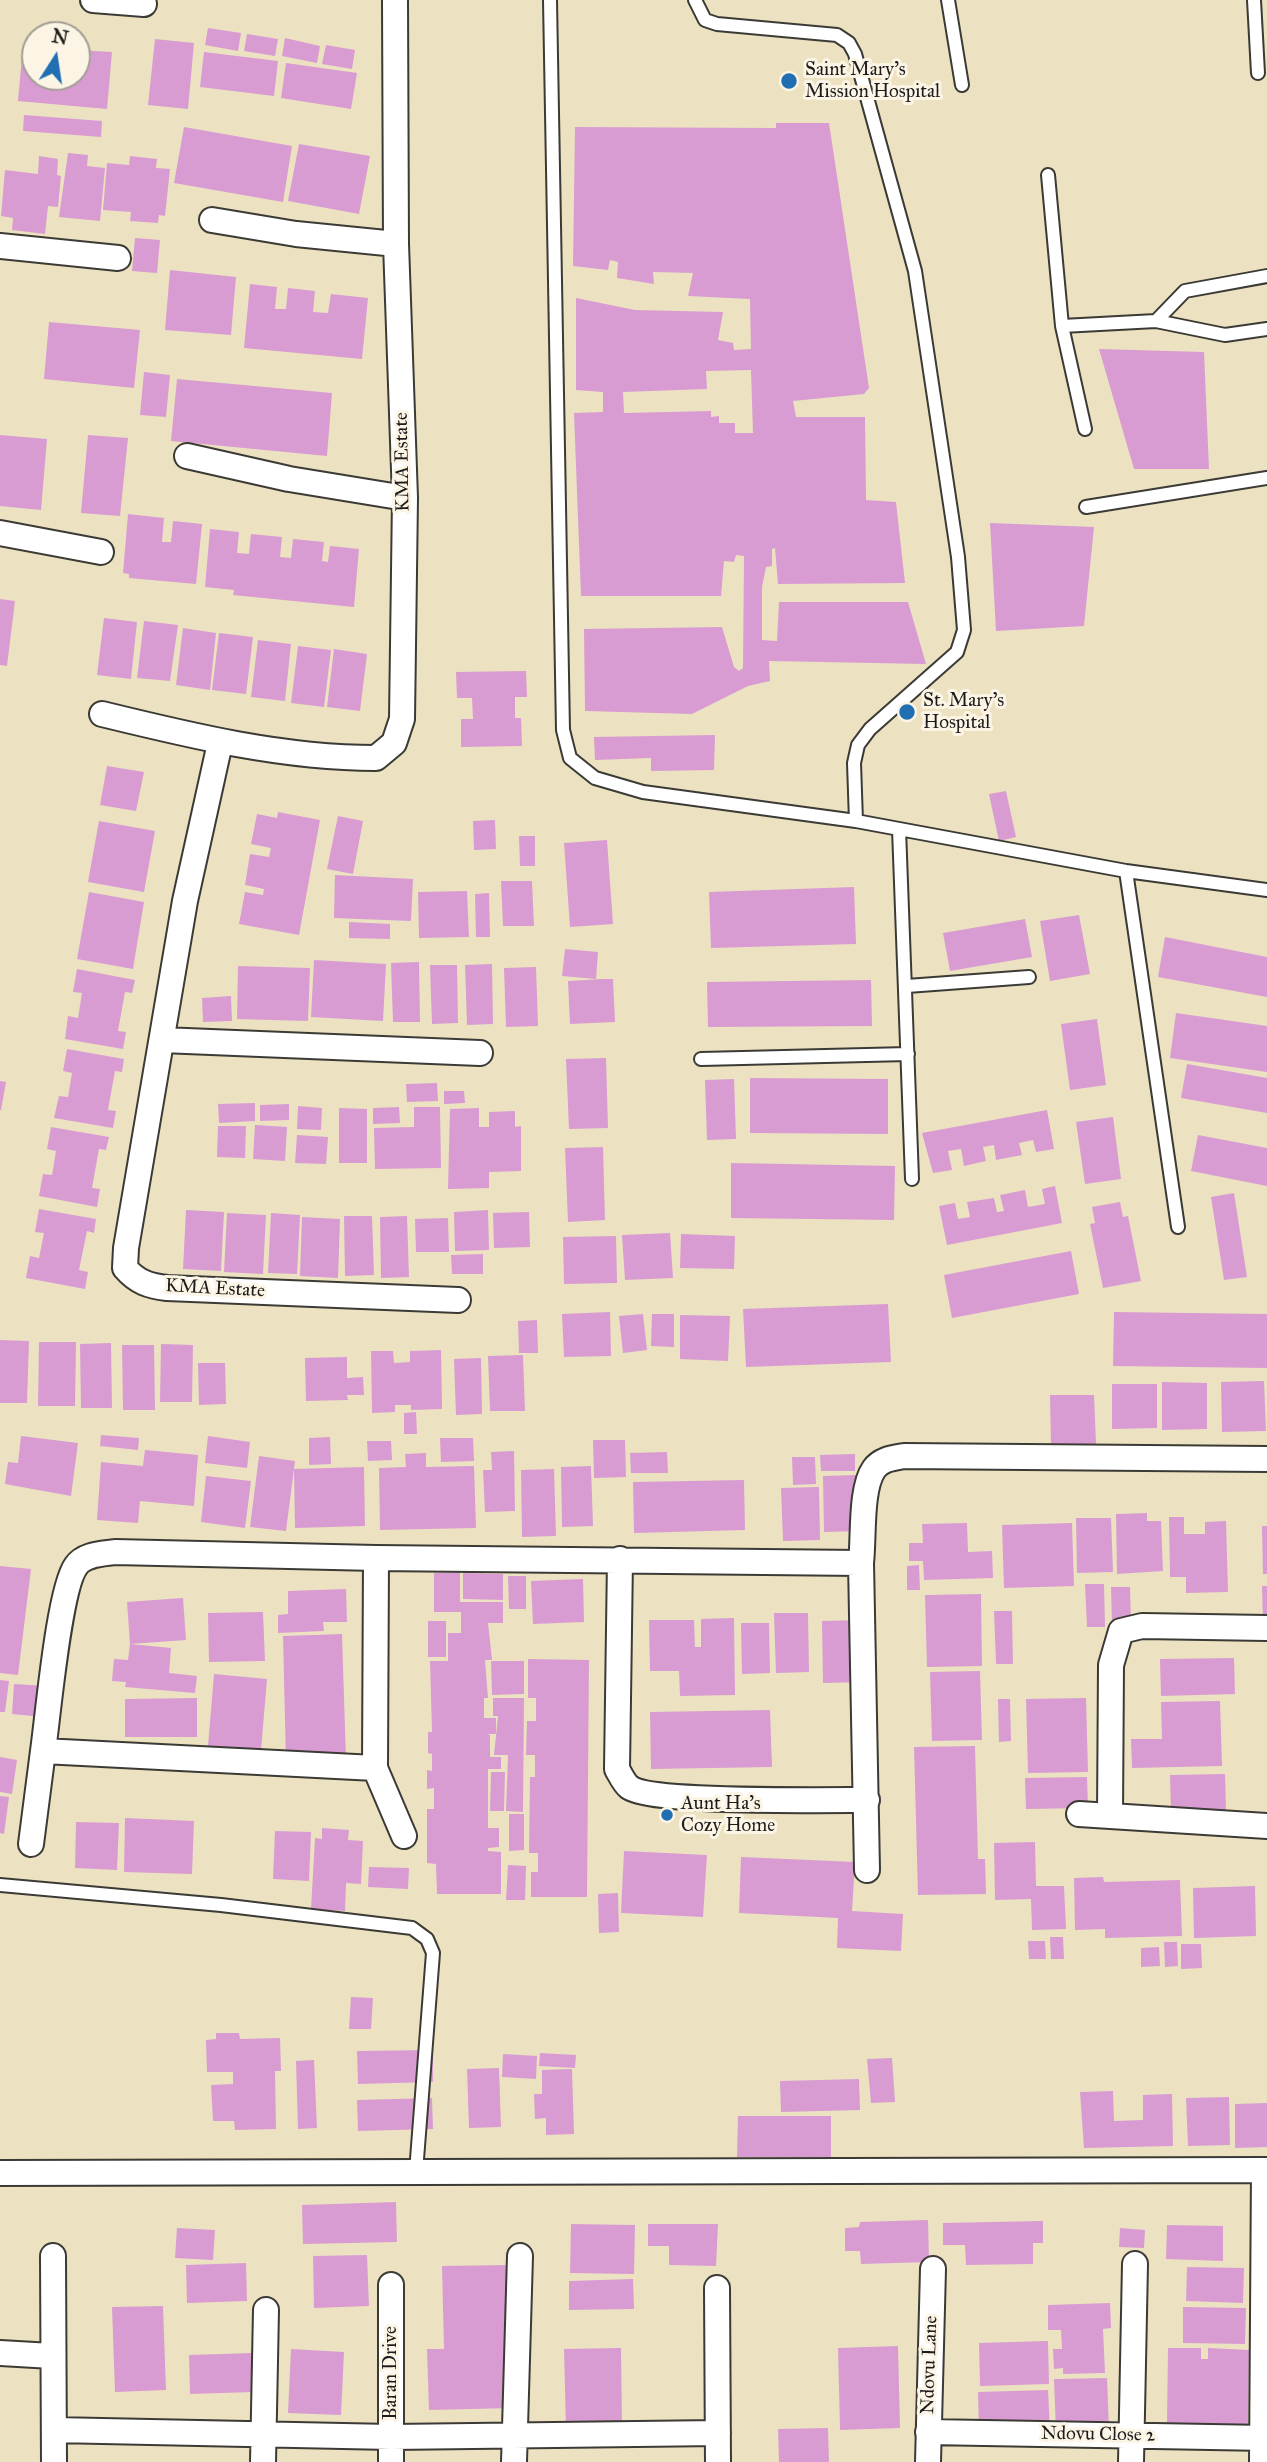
<!DOCTYPE html>
<html>
<head>
<meta charset="utf-8">
<style>
  body { margin:0 }
  #map { position:relative; width:1267px; height:2462px; overflow:hidden; background:#ece2c1; font-family:"IM FELL Great Primer",serif }
  canvas { display:block }
  .north { position:absolute; left:21px; top:21px; width:70px; height:70px; box-sizing:border-box; background:#fcf5e5; border:2px solid #a29e95; border-radius:50%; rotate:12deg; font-size:19px; font-weight:700; line-height:28px; text-align:center; color:#1c1c1c }
  .north::after { content:''; display:block; margin:auto; width:24px; height:32px; background:#1f6fb2; clip-path:polygon(50% 0,100% 100%,50% 72%,0 100%) }
</style>
</head>
<body>
<div id="map">
<canvas width="1267" height="2462"></canvas>
<div class="north">N</div>
</div>
<script>
const context = document.querySelector('canvas').getContext('2d');
context.lineJoin = 'round';
function fill(path, color) {
  context.fillStyle = color;
  context.fill(path, 'evenodd');
}
function strokePath(path, color, width, dash) {
  context.strokeStyle = color;
  context.lineWidth = width;
  context.lineCap = dash ? 'butt' : 'round';
  context.setLineDash(dash || []);
  context.stroke(path);
}
function label(font, color, halo, rows, align = 'center') {
  context.font = font + ' "IM FELL Great Primer",serif';
  context.lineWidth = 6;
  context.setLineDash([]);
  context.textBaseline = 'middle';
  context.strokeStyle = halo;
  context.fillStyle = color;
  for (const [text, x, y, turn = 0] of rows) {
    context.save();
    context.translate(x, y);
    context.rotate((+turn || 0) * Math.PI / 180);
    context.textAlign = isNaN(turn) ? turn : align;
    if (halo) context.strokeText(text, 0, 0);
    context.fillText(text, 0, 0);
    context.restore();
  }
}
fill(new Path2D(`
  M208 28 241 33 238 51 205 45Z
  M247 34 278 39 275 56 244 51Z
  M285 38 320 46 317 63 282 56Z
  M155 39 194 43 188 109 148 105Z
  M23 45 35 46V77H77V50L112 52 107 109 18 101Z
  M326 45 355 50 352 69 322 64Z
  M204 52 278 61 274 96 200 87Z
  M286 63 357 73 351 109 281 98Z
  M24 115 102 121 101 137 23 131Z
  M776 123H829L869 388 864 394 793 401 796 417H865L866 500 896 502 905 583 778 584 775 548 772 549V566L766 567 762 587V640L777 641 779 602H908L926 664 769 661 770 681 748 686 692 714 585 711 584 629 722 627 734 667 739 671 743 668 744 556 736 555 734 562 724 561 721 596H581L574 413 603 412V392L576 390V298L635 310 723 312 718 340 733 343 734 350 751 349 750 299 688 296 693 273 653 272 654 284 617 278 618 262 610 260 608 270 573 266 575 127 776 128ZM751 370 753 433H735V423H719V416L711 417V411L624 413 623 392 707 389 706 371Z
  M184 127 292 146 283 202 174 183Z
  M299 144 370 156 359 214 288 201Z
  M68 153 88 155 87 166 105 168 100 221 59 217Z
  M39 156 58 159 57 175 61 176 58 207 48 206 45 234 12 230 13 218 1 216 5 170 38 174Z
  M130 156 157 159 156 168 170 169 165 216 159 215 158 223 130 221 131 212 103 210 107 163 129 165Z
  M135 238 160 240 157 273 132 271Z
  M170 270 236 277 231 335 165 330Z
  M250 284 277 287 275 309H286L288 288 315 291 313 312 328 313 331 294 368 298 362 359 244 348Z
  M49 322 140 330 134 388 44 379Z
  M1099 349 1204 352 1209 469H1134Z
  M144 372 170 375 166 417 140 415Z
  M177 379 332 393 327 456 171 441Z
  M0 435 47 439 41 510 0 506Z
  M88 435 128 438 120 516 81 513Z
  M128 514 164 518 162 542H171L173 521 202 524 196 584 129 578V574L123 573Z
  M990 523 1094 527 1084 626 996 631Z
  M210 529 239 532 237 553 249 554 251 534 282 537 280 557 291 558 293 539 324 542 322 561 328 562 330 546 359 549 354 607 233 595 234 590 205 587Z
  M0 599 15 601 7 666 0 665Z
  M104 618 137 622 131 679 97 675Z
  M144 621 178 625 170 681 137 678Z
  M183 628 216 633 210 690 176 685Z
  M219 633 253 637 246 694 212 690Z
  M258 640 291 644 285 701 251 697Z
  M298 646 331 650 324 707 291 703Z
  M334 649 367 654 360 711 327 707Z
  M526 671 527 697H515V718H521L522 746 461 747V719H473L472 698H457L456 672Z
  M715 735 714 770 651 771V758L595 760 594 737Z
  M107 766 144 772 136 811 100 805Z
  M1006 791 1016 837 999 841 989 794Z
  M278 812 320 820 299 935 239 924 245 892 263 895 264 889 245 885 250 854 269 857 271 848 251 844 257 814 277 818Z
  M338 816 363 821 353 874 327 869Z
  M495 820 496 849 474 850 473 821Z
  M99 821 155 831 144 892 88 882Z
  M519 836H535V866H520Z
  M607 840 613 924 570 927 564 843Z
  M335 875 413 879 411 921 334 918Z
  M501 881H532L534 926H503Z
  M854 887 856 944 711 948 709 892Z
  M467 891 469 937 419 938 418 892Z
  M89 892 144 902 133 969 77 959Z
  M489 893 490 937H476L475 894Z
  M1079 915 1090 974 1050 981 1040 921Z
  M1025 919 1032 957 950 971 943 933Z
  M349 922 390 924V939L349 938Z
  M1165 937 1267 957V997L1158 977Z
  M565 949 598 952 596 979 562 976Z
  M314 960 386 964 383 1021 311 1017Z
  M419 962 420 1022H393L391 963Z
  M492 964 493 1024 467 1025 465 965Z
  M430 965H457L458 1023 432 1024Z
  M238 966 310 968 308 1021 237 1019Z
  M536 967 538 1026 506 1027 504 968Z
  M77 969 135 980 132 993 125 992 118 1031 126 1032 123 1049 65 1039 68 1016 78 1018 82 993 73 992Z
  M602 979H613L615 1022 570 1024 568 981Z
  M871 980 872 1026 708 1027 707 982Z
  M231 996 232 1021 203 1022 202 998Z
  M1176 1013 1267 1026V1072L1170 1058Z
  M1097 1019 1106 1085 1070 1090 1061 1024Z
  M67 1049 124 1059 122 1072 115 1071 108 1110 116 1111 113 1128 54 1118 59 1096 68 1097 72 1073 63 1071Z
  M606 1058 608 1128 569 1129 566 1059Z
  M1187 1064 1267 1078V1113L1181 1098Z
  M750 1078 888 1079V1134L750 1133Z
  M734 1079 736 1139 707 1140 705 1080Z
  M0 1081 6 1082 1 1110H0Z
  M437 1083 438 1101 407 1102 406 1084Z
  M444 1091H464L465 1103 444 1104Z
  M255 1103V1121L219 1123 218 1104Z
  M289 1104V1120L260 1121V1105Z
  M298 1106 322 1108 321 1130 297 1129Z
  M399 1107 400 1123 373 1124V1108Z
  M414 1107H440L441 1168 375 1169 374 1128 414 1127Z
  M339 1108 367 1109V1163H339Z
  M479 1108V1127H489V1112L515 1111V1127L521 1126V1171L489 1172V1188L448 1189 450 1109Z
  M1047 1110 1054 1149 1036 1152 1033 1140 1019 1143 1022 1155 996 1160 994 1145 983 1147 986 1161 964 1166 961 1149 948 1151 952 1170 933 1173 922 1133Z
  M1113 1117 1121 1179 1085 1184 1076 1122Z
  M255 1125 287 1127 285 1161 253 1159Z
  M218 1126H246L245 1158 217 1157Z
  M51 1127 109 1137 106 1150 99 1149 92 1188 100 1189 97 1207 39 1196 43 1174 52 1175 56 1151 47 1149Z
  M297 1135 328 1137 326 1164 295 1163Z
  M1198 1135 1267 1148V1186L1191 1171Z
  M603 1147 605 1220 568 1222 565 1148Z
  M731 1163 895 1166 894 1220 731 1218Z
  M1055 1186 1062 1223 947 1245 939 1206 955 1203 958 1219 970 1217 967 1202 994 1198 997 1212 1004 1211 1000 1195 1025 1190 1028 1207 1045 1204 1042 1189Z
  M1234 1193 1247 1277 1224 1280 1211 1197Z
  M1120 1202 1123 1217 1128 1216 1141 1281 1103 1288 1090 1224 1095 1223 1092 1207Z
  M39 1209 96 1219 94 1233 87 1231 79 1270 88 1272 85 1289 26 1278 30 1256 39 1258 44 1233 35 1232Z
  M186 1210 224 1212 221 1271 183 1269Z
  M488 1210 489 1250 455 1251 454 1212Z
  M529 1212 530 1247 494 1248 493 1213Z
  M227 1213 266 1215 263 1274 224 1272Z
  M271 1213 300 1215 297 1274 268 1273Z
  M344 1216H372L374 1275 345 1276Z
  M407 1216 409 1277 381 1278 380 1217Z
  M302 1217 340 1219 338 1278 300 1276Z
  M448 1218 449 1252H416L415 1219Z
  M670 1233 673 1278 625 1280 622 1235Z
  M681 1234 735 1236 734 1269 680 1268Z
  M616 1236 617 1283 564 1284 563 1237Z
  M1071 1251 1079 1294 952 1318 944 1275Z
  M483 1254V1274H452L451 1255Z
  M888 1304 891 1362 746 1367 743 1309Z
  M610 1312 611 1356 564 1357 562 1314Z
  M1114 1312 1267 1314V1368L1113 1366Z
  M643 1314 647 1350 623 1353 619 1316Z
  M652 1314H674V1347L651 1346Z
  M680 1315 730 1316 728 1361 680 1359Z
  M537 1320 538 1353H519L518 1321Z
  M0 1340 29 1341 27 1403H0Z
  M39 1342H76L75 1406H38Z
  M111 1343 112 1408H81L80 1344Z
  M161 1344 193 1345 192 1402H160Z
  M122 1345H154L155 1410H123Z
  M441 1350 442 1409 411 1410V1405H395V1412L372 1413 371 1351H393L394 1363 410 1362V1351Z
  M523 1355 525 1411H490L488 1356Z
  M347 1357V1378L363 1377 364 1395H347L348 1400 306 1401 305 1358Z
  M481 1358 482 1414 456 1415 454 1359Z
  M198 1363H225L226 1404 199 1405Z
  M1264 1381 1266 1431 1222 1432 1221 1382Z
  M1162 1382 1207 1383V1429L1162 1430Z
  M1112 1384H1157V1428L1112 1429Z
  M1050 1395H1094L1096 1444 1051 1445Z
  M416 1412 417 1434H404V1413Z
  M101 1435 139 1438 138 1450 100 1446Z
  M21 1436 78 1443 71 1496 5 1484 8 1462 18 1463Z
  M208 1436 250 1442 247 1468 205 1463Z
  M330 1437 331 1464 309 1465V1438Z
  M440 1438H473L474 1461 441 1462Z
  M593 1440H625L626 1477 594 1478Z
  M367 1441H391L392 1460 368 1461Z
  M145 1450 198 1455 194 1506 140 1501 138 1523 97 1520 101 1462 143 1466Z
  M514 1451 515 1511 485 1512 483 1470H492L491 1452Z
  M667 1452 668 1473H631L630 1453Z
  M426 1453V1467L474 1466 476 1528 380 1530 379 1468 406 1467 405 1454Z
  M855 1454V1471H821L820 1455Z
  M259 1456 295 1461 294 1469 364 1467 365 1526 295 1528 294 1469 286 1531 250 1527Z
  M792 1457H815L816 1484 793 1485Z
  M591 1466 593 1526 562 1527 561 1467Z
  M554 1469 556 1536 522 1537 521 1470Z
  M857 1475 859 1531 824 1532 823 1476Z
  M206 1476 251 1481 245 1528 201 1522Z
  M744 1480 745 1530 634 1533 633 1482Z
  M819 1487 820 1540 783 1541 781 1488Z
  M1147 1513V1521H1161L1163 1571 1117 1574 1116 1514Z
  M1169 1517H1184V1534H1205V1522L1226 1521 1228 1592 1186 1593V1577H1170Z
  M1076 1518H1111L1113 1572 1077 1573Z
  M967 1523 968 1552 992 1551 993 1578 924 1580 923 1561H909V1543H923L922 1524Z
  M1072 1523 1074 1586 1004 1588 1002 1525Z
  M1262 1526H1267V1574H1263Z
  M919 1565 920 1590H907V1566Z
  M0 1566 31 1569 18 1675 0 1673Z
  M434 1573H460V1602H503V1623H488L492 1660H485L488 1698H484V1718H496V1734H487L490 1735V1757H501V1769H488V1828H499V1847L488 1848V1851L501 1852V1894H437L436 1864 427 1863V1809H434V1788L427 1789V1770L432 1771V1754L428 1753V1732H432L430 1661H448V1633H461V1612H434Z
  M463 1573 503 1574V1600L463 1599Z
  M508 1576H526V1609H509Z
  M583 1579 584 1622 533 1624 531 1581Z
  M1085 1584H1104L1105 1627H1087Z
  M1262 1586H1267V1622H1263Z
  M1111 1587H1130L1131 1624H1112Z
  M346 1589 347 1622H323L324 1631 278 1633V1615L288 1614V1591Z
  M981 1594 982 1666 927 1667 925 1595Z
  M183 1598 186 1640 130 1644 127 1602Z
  M994 1611H1012L1013 1664H996Z
  M263 1612 265 1661 209 1662 208 1613Z
  M774 1613H808L809 1672 776 1673Z
  M734 1618 735 1695 680 1696 679 1671H650L649 1620H694L695 1647H701V1619Z
  M860 1620 862 1682 823 1683 822 1621Z
  M428 1621H446V1657H428Z
  M741 1623H769L770 1673 742 1674Z
  M342 1634 346 1760 286 1762 283 1636Z
  M130 1644 171 1648 169 1673 197 1676 195 1693 125 1687 126 1682 112 1681 114 1659 128 1660Z
  M1234 1658 1235 1694 1161 1696 1160 1659Z
  M528 1659 589 1660 587 1897H531V1872H538V1853H529L530 1777H535V1755H526L527 1721H536V1698H528Z
  M491 1661H524V1694L492 1695Z
  M980 1671 982 1740 932 1741 930 1672Z
  M214 1674 267 1679 261 1750 208 1746Z
  M0 1680 9 1681 5 1712H0Z
  M14 1684 46 1686 43 1717 12 1714Z
  M197 1698V1737H125V1699Z
  M493 1698H524L523 1812 506 1811 508 1755H494L498 1716H493Z
  M1086 1698 1088 1772 1028 1773 1026 1699Z
  M998 1699H1010L1011 1741 999 1742Z
  M1220 1701 1222 1766 1132 1768 1131 1739H1162L1161 1702Z
  M770 1710 772 1767 651 1769 650 1712Z
  M975 1746 978 1859H985L986 1894 918 1895 914 1747Z
  M0 1757 17 1760 12 1794 0 1792Z
  M491 1772H505L504 1811H490Z
  M1225 1774 1226 1811 1171 1812 1170 1775Z
  M1087 1777 1088 1808 1026 1809 1025 1778Z
  M0 1796 9 1797 4 1834 0 1833Z
  M509 1814H524V1850L509 1851Z
  M125 1818 194 1821 192 1874 124 1872Z
  M76 1822 119 1823 117 1870 75 1868Z
  M322 1828 349 1830 348 1840 363 1841 361 1884 346 1883 345 1911 311 1909 315 1838 322 1839Z
  M275 1831 311 1832 309 1881 273 1879Z
  M1035 1842 1036 1886H1064L1066 1929 1032 1930 1031 1899 995 1900 994 1843Z
  M624 1851 707 1855 703 1917 621 1913Z
  M741 1857 855 1862 852 1911 903 1914 901 1951 837 1948 838 1918 739 1913Z
  M508 1865 526 1866 525 1900H506Z
  M369 1867 409 1868 408 1889 368 1887Z
  M1103 1877 1104 1882 1180 1880 1182 1936 1105 1938V1929L1075 1930 1074 1878Z
  M1255 1886 1256 1936 1194 1938 1193 1888Z
  M618 1893 619 1932 599 1933 598 1894Z
  M1050 1937H1063L1064 1959H1051Z
  M1028 1941H1045L1046 1959H1029Z
  M1164 1942H1177L1178 1966 1165 1967Z
  M1181 1944H1201L1202 1968 1181 1969Z
  M1159 1947 1160 1966 1141 1967V1948Z
  M351 1997 373 1998 371 2029H349Z
  M216 2033H239L240 2039 280 2038 281 2071H275L276 2129 235 2130 234 2121H213L211 2085 233 2084V2072H207L206 2040 216 2039Z
  M433 2050V2082L358 2084 357 2051Z
  M540 2053 576 2055 575 2068 539 2066Z
  M503 2054 537 2056 536 2079 502 2077Z
  M892 2058 895 2102 871 2103 867 2059Z
  M314 2060 317 2128 298 2129 296 2061Z
  M499 2068 501 2127 469 2128 467 2069Z
  M572 2069 574 2134 546 2135V2118L535 2119 534 2094H542V2070Z
  M859 2079 860 2110 781 2112 780 2081Z
  M1113 2091 1114 2121 1143 2120V2095L1172 2094 1173 2146 1084 2148 1080 2092Z
  M1229 2097 1230 2145 1188 2146 1186 2098Z
  M432 2098 433 2129 358 2131 357 2100Z
  M1267 2103V2147L1235 2148V2104Z
  M738 2116H831V2157H737Z
  M396 2202 397 2242 303 2244 302 2205Z
  M928 2220 929 2262 861 2264 860 2251H845V2228L859 2227 860 2222Z
  M1043 2221V2243H1033V2264L966 2265 965 2245H943V2223Z
  M571 2224 635 2225 634 2274 570 2273Z
  M648 2224H718L716 2266 669 2265V2246H648Z
  M1167 2225 1223 2226V2261L1166 2259Z
  M177 2228 215 2230 213 2260 175 2258Z
  M1120 2228 1145 2230 1144 2248 1119 2247Z
  M367 2255 369 2306 314 2308 313 2256Z
  M246 2263 247 2301 187 2303 186 2265Z
  M509 2265 513 2408 429 2410 427 2349H444L442 2266Z
  M1187 2267 1244 2268 1243 2303 1186 2301Z
  M633 2279 634 2309 569 2310V2281Z
  M1110 2303 1111 2328 1103 2329 1105 2373 1063 2374V2368L1054 2369 1053 2349H1062L1061 2330H1048V2305Z
  M163 2306 166 2390 115 2392 112 2307Z
  M1183 2307 1246 2308 1245 2344 1183 2343Z
  M1048 2341 1049 2384 980 2386 979 2343Z
  M898 2346 900 2428 840 2430 838 2348Z
  M621 2348 622 2428 566 2429 564 2349Z
  M1168 2348H1201V2359H1208V2348L1249 2350 1248 2425 1167 2423Z
  M291 2349 344 2352 341 2415 288 2413Z
  M252 2353 253 2392 190 2394 189 2355Z
  M1107 2378 1109 2430 1056 2432 1054 2379Z
  M1048 2390 1050 2431 979 2433 978 2392Z
  M828 2428 829 2462H779L778 2429Z`), '#d89cd2');
const service = new Path2D(`
  M550 0 563 730 570 758 595 778 643 792 856 821 1126 871 1267 890
  M695 0 705 20 717 24 837 35 849 43 855 54 915 271 958 557 964 630 957 652 870 729 858 745 854 763 856 821
  M948 0 962 85
  M1254 0 1258 73
  M1048 175 1062 326 1085 429
  M1156 321 1225 335 1267 329
  M1062 326 1156 321 1185 291 1267 276
  M1086 507 1267 478
  M899 829 912 1179
  M1126 871 1178 1227
  M907 986 1029 977
  M701 1059 908 1054
  M0 1885 221 1905 412 1928 427 1939 433 1953 416 2172`);
const minor = new Path2D(`
  M93 0 144 4
  M212 220 296 234 396 244
  M0 246 118 258
  M187 456 289 479 405 498
  M0 533 101 552
  M102 714C192 736 283 758 376 758L394 743 402 719 405 498 396 244 395 0
  M220 743 185 901 126 1248 125 1268C137 1282 149 1286 167 1288L458 1300
  M162 1040 480 1053
  M376 1558 375 1768 404 1836
  M620 1559 617 1769C620 1774 624 1783 629 1787 649 1803 830 1800 867 1800
  M861 1563 867 1870
  M375 1768 43 1751C48 1716 59 1589 76 1566 84 1554 102 1554 115 1552L376 1558 861 1563C864 1538 860 1489 874 1469 881 1459 893 1458 904 1456L1267 1459
  M1079 1814 1267 1826
  M1110 1814 1111 1665 1121 1631 1142 1626 1267 1628
  M31 1844 43 1751
  M0 2173 1267 2170
  M53 2256 54 2462
  M391 2285V2462
  M717 2288 718 2462
  M0 2353 52 2356
  M54 2430 391 2437 718 2433
  M928 2432 1267 2438
  M263 2462 266 2310
  M514 2462 520 2256
  M928 2462 933 2269
  M1131 2462 1135 2264
  M1262 2462 1264 2170`);
strokePath(service, '#3b3a35', 16);
strokePath(minor, '#3b3a35', 28);
strokePath(service, '#fff', 12);
strokePath(minor, '#fff', 24);
for (const [x, y, r, color] of [
  [789,81,9,"#1f6fb2"],
  [907,712,9,"#1f6fb2"],
  [667,1815,7,"#1f6fb2"]
]) {
  const dot = new Path2D();
  dot.arc(x, y, r, 0, 2 * Math.PI);
  context.fillStyle = color;
  context.fill(dot);
  strokePath(dot, '#fcf5e5', 2.5);
}
label('19px', '#1c1c1c', '#fcf5e5', [
  ["Saint Mary's",805,70],
  ["Mission Hospital",805,92],
  ["St. Mary's",923,701],
  ["Hospital",923,723],
  ["Aunt Ha's",681,1804],
  ["Cozy Home",681,1826]
], 'left');
label('19px', '#1c1c1c', '#fcf5e5', [
  ["KMA Estate",403,462,-91],
  ["KMA Estate",215,1289,3],
  ["Ndovu Lane",930,2365,-88],
  ["Baran Drive",391,2373,-90],
  ["Ndovu Close 2",1098,2435,1]
]);
</script>
</body>
</html>
